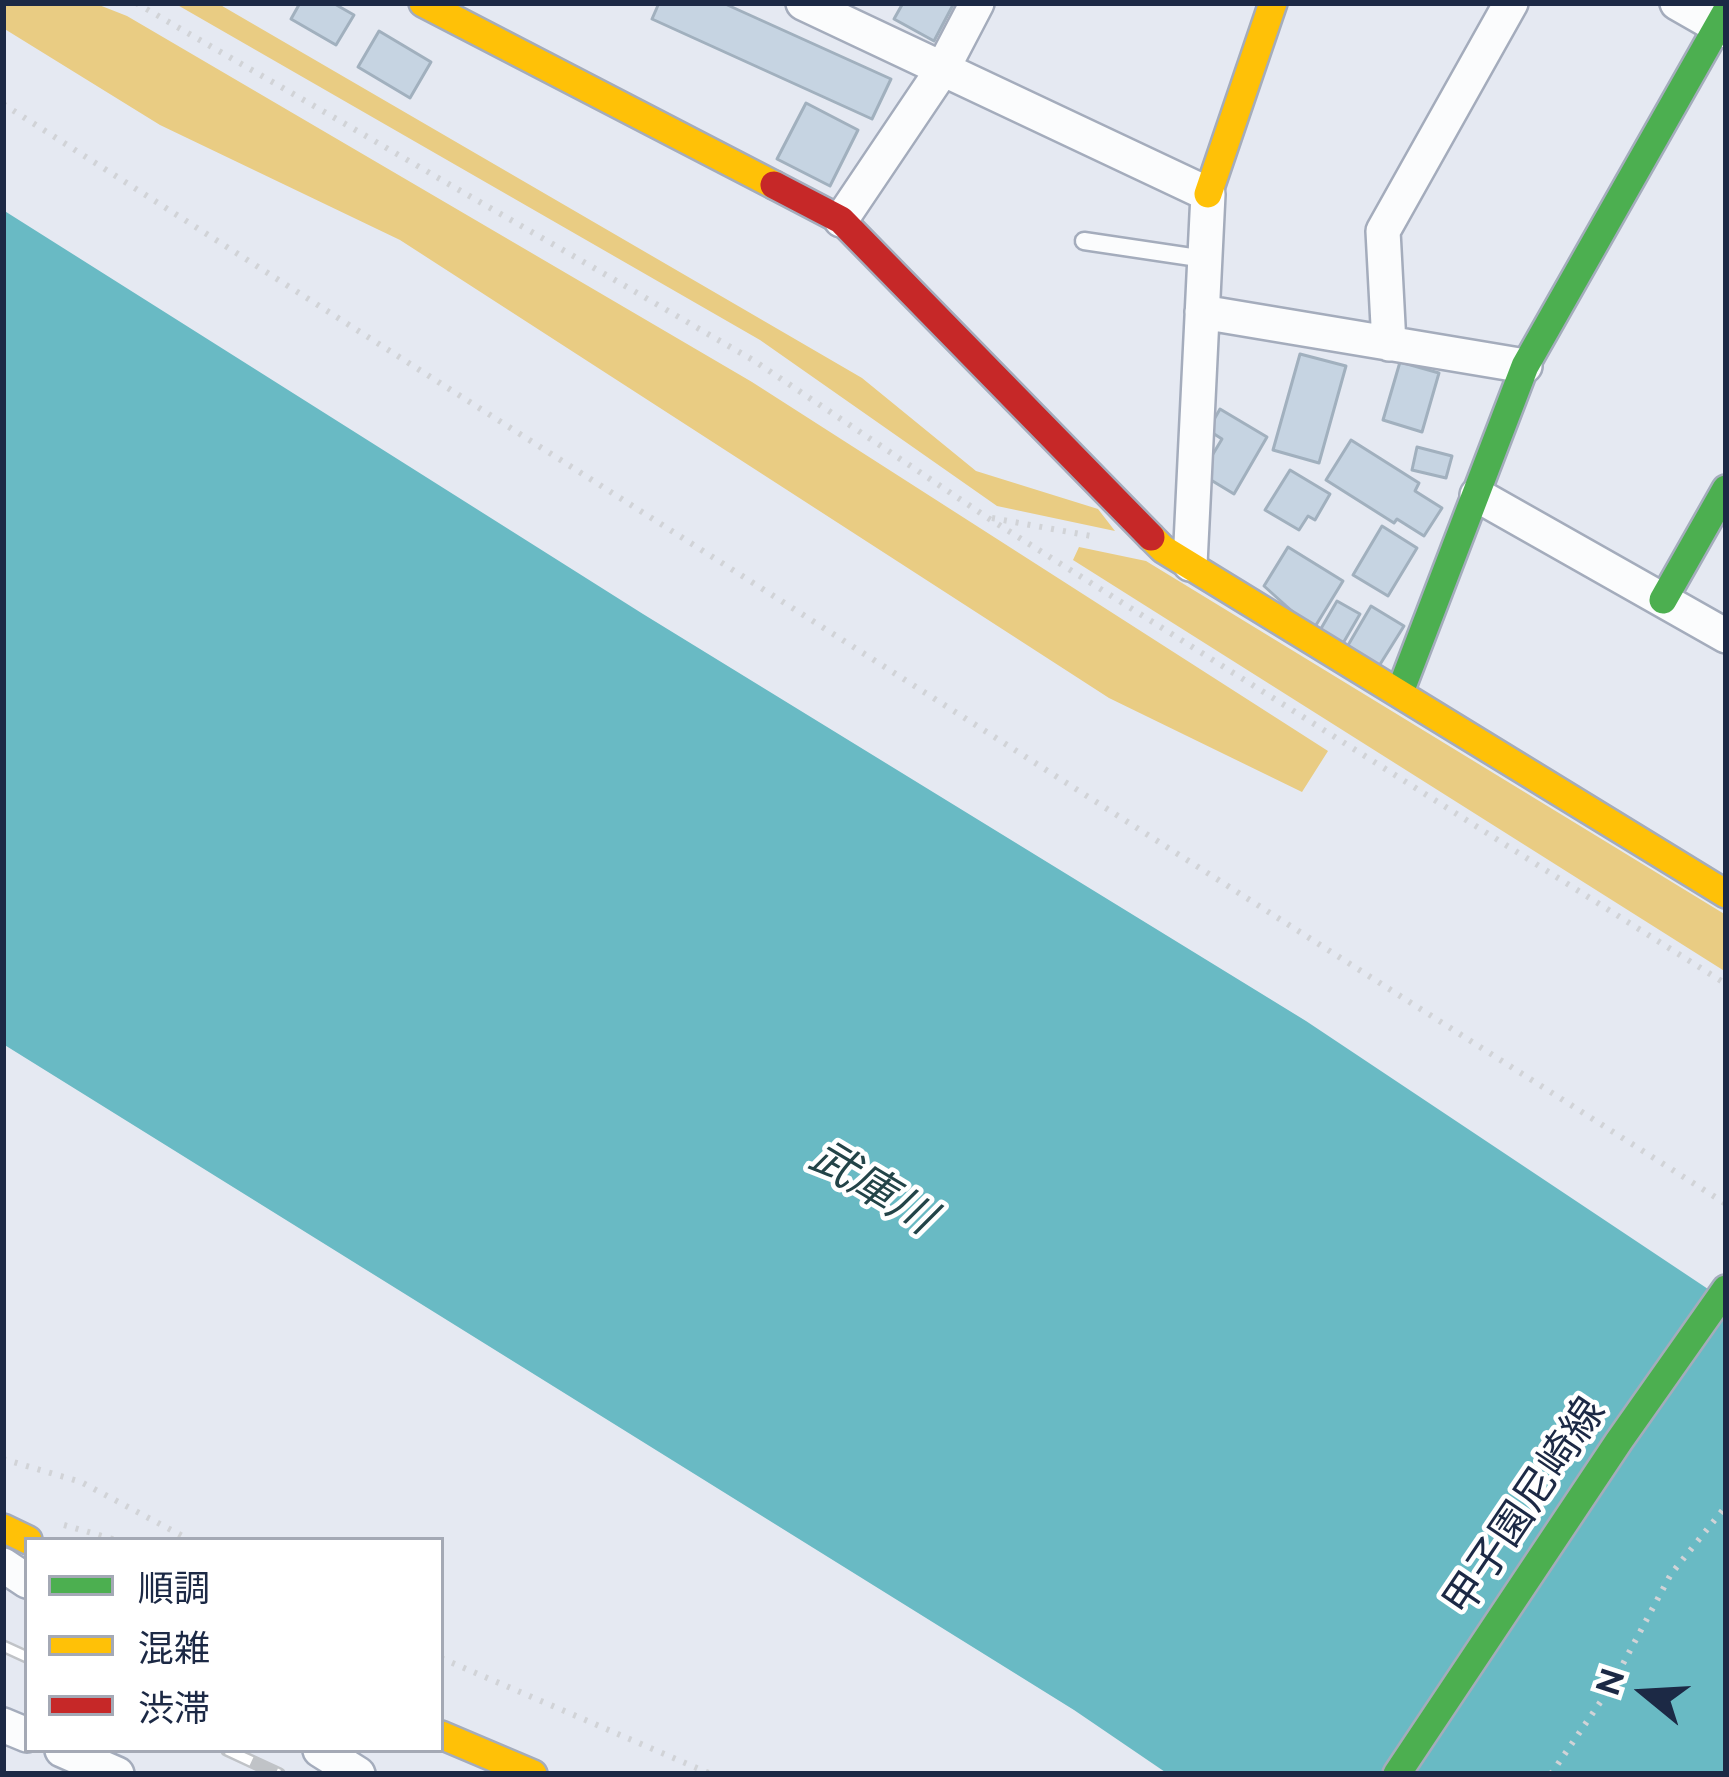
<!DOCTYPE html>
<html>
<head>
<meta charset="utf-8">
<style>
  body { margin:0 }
  #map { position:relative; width:1729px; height:1777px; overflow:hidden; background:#e5e9f2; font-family:Raleway,"Noto Sans JP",sans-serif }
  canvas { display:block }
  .frame { position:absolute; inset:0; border:6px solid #1c2945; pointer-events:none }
  .legend { position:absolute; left:24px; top:1537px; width:420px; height:216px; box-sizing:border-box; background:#fff; border:3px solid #a4a9b5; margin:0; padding:15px 21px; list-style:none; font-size:36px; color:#1c2945 }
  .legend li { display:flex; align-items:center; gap:24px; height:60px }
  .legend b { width:60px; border:3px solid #a4a9b5 }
  .north { position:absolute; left:1585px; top:1633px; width:120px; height:120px; -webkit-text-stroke:9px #fff; paint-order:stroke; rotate:288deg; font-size:33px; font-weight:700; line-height:48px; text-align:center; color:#1c2945 }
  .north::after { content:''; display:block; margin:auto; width:42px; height:54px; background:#1c2945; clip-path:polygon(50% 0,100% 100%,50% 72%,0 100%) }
</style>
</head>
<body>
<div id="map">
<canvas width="1729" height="1777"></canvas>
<div class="frame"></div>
<ul class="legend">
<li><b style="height:15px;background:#4caf50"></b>順調</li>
<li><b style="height:15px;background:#ffc107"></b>混雑</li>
<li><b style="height:15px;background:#c62828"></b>渋滞</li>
</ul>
<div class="north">N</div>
</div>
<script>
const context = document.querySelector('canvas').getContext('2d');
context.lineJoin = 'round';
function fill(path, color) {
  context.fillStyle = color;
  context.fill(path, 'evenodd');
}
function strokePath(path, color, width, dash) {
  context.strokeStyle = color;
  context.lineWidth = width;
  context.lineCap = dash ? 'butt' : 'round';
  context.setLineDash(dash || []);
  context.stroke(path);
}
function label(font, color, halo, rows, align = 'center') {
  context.font = font + ' Raleway,"Noto Sans JP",sans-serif';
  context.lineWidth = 9;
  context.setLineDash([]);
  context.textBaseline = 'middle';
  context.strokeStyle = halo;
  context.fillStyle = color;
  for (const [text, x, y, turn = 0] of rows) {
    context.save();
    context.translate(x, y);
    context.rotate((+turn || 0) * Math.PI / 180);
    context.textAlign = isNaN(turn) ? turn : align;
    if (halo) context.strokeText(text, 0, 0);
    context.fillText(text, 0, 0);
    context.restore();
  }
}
fill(new Path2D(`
  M3 3H94L127 16 752 382 1328 751 1302 792 1109 698 400 240 160 125 3 28Z
  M174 3H217L862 378 976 471 1098 509 1115 531 997 506 760 340Z
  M1079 547 1146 561 1726 915V972L1073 560Z`), '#e9cc83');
fill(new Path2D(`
  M3 210 643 614 1306 1021 1726 1301V1774H1168L1074 1710 3 1044Z`), '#69bac4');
const building = new Path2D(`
  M300 3H333L354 15 336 45 291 19Z
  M659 3H723L891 79 872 119 652 19Z
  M903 3H954L934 41 894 19Z
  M379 31 431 62 410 98 358 67Z
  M806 103 858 130 830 186 777 159Z
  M1300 354 1346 366 1319 463 1273 450Z
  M1400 362 1439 373 1422 432 1383 420Z
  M1220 409 1267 437 1234 494 1201 474 1222 439 1208 430Z
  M1351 440 1419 483 1415 491 1442 508 1424 536 1397 519 1394 523 1326 480Z
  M1417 447 1452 456 1446 478 1412 470Z
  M1290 470 1330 494 1315 520 1308 516 1299 530 1265 510Z
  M1382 526 1417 548 1388 596 1353 575Z
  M1288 547 1343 581 1313 630 1264 586Z
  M1337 601 1360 614 1342 645 1319 632Z
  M1371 606 1404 626 1379 666 1347 647Z`);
fill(building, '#c6d4e2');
strokePath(building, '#a1b0be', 3);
const lane = new Path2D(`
  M1084 241 1205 259`);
const street = new Path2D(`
  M803 3 1208 194 1190 564
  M1677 3 1726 31
  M841 220 942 70 977 3
  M1202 312 1525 366
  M1389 344 1383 231 1511 3
  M1477 495 1726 636
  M3 1565 27 1581
  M3 1725 27 1735
  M62 1750 117 1774
  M320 1750 358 1774`);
const fast = new Path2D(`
  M1663 600 1726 489
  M1400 692 1525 366 1726 12
  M1397 1774 1619 1441 1726 1289`);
const slow = new Path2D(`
  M423 3 774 185
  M1208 194 1273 3
  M1151 537 1163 549 1726 894
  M3 1528 28 1540
  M441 1735 533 1774`);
const jam = new Path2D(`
  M774 185 841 220 1151 537`);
strokePath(lane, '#a4acbc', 21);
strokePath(street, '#a4acbc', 38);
strokePath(fast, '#a4acbc', 32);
strokePath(slow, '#a4acbc', 32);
strokePath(jam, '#a4acbc', 32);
strokePath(new Path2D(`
  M136 3 753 360 988 518 1726 984
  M3 104 1726 1204
  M992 518 1091 536
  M3 1459 81 1482 190 1540
  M64 1525 116 1540
  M441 1658 711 1774
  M1551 1774 1610 1688 1671 1574 1726 1506`), '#d1d3d7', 6, [3, 9]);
strokePath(lane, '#fbfcfd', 16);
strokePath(street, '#fbfcfd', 33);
strokePath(fast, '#4caf50', 27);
strokePath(slow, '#ffc107', 27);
strokePath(jam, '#c62828', 27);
const rail = new Path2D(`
  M3 1646 27 1657
  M227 1750 279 1774`);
strokePath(rail, '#c0c3c7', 14);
strokePath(rail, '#fff', 9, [27]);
label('42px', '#1c2945', '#fff', [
  ["甲子園尼崎線",1525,1507,-56]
]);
label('italic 45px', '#234448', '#fff', [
  ["武庫川",872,1188,31]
]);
</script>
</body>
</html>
